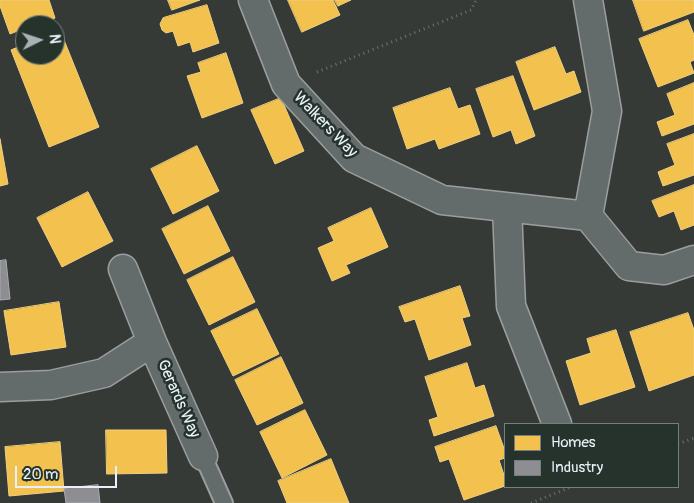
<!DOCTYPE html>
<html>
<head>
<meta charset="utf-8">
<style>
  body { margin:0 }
  #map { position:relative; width:694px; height:503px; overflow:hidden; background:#363a37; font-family:Pangolin,sans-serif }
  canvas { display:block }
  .legend { position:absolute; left:504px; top:423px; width:175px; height:65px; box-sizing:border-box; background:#26332d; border:1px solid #747f7e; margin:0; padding:6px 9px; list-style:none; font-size:15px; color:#e8f1f8 }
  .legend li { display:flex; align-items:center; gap:10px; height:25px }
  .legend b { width:25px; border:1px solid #747f7e }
  .north { position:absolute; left:15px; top:15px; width:50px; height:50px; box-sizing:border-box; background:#26332d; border:1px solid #747f7e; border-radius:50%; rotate:86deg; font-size:14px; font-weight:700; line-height:20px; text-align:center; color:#e8f1f8 }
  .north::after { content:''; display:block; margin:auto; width:18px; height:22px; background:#aab1b4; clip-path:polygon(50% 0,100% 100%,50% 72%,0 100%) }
  .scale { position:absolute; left:15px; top:466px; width:102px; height:22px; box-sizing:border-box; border:2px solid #e8f1f8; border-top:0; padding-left:6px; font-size:15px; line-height:18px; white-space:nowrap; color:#e8f1f8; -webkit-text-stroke:4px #26332d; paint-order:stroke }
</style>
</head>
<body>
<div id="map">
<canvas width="694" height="503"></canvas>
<ul class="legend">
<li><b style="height:14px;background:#f2c14e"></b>Homes</li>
<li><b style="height:14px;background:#8d8d92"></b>Industry</li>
</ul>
<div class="north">N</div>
<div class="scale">20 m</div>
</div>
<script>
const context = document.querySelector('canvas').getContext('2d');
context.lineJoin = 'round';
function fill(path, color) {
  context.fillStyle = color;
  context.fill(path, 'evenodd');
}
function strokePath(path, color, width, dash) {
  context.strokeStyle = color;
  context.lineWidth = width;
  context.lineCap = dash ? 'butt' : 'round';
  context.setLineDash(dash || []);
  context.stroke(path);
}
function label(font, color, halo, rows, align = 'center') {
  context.font = font + ' Pangolin,sans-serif';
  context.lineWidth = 5;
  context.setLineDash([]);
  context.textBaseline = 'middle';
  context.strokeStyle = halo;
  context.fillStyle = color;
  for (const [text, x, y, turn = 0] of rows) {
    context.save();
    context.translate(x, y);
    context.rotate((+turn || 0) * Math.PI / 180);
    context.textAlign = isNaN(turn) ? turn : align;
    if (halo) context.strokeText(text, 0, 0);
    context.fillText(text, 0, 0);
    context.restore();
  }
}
const homes = new Path2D(`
  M0 0H49L55 18 35 25H25V28L10 34 0 6Z
  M168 0H200L172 10Z
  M288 0H333L340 15 302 32Z
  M335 0H351L338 6Z
  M633 0H694V12L644 31Z
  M207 5 219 43 193 52 190 42 178 46 173 31 166 33 162 30 160 24 163 18Z
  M688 20 694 35V60L690 62 694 73 658 87 639 39Z
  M60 30 99 127 49 147 11 50 25 44V55H55V33Z
  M555 47 566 74 574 71 581 92 534 110 516 62Z
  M226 53 243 103 202 118 187 76 201 72 198 63Z
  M513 76 535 136 516 144 511 130 493 137 476 89Z
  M694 83V124L662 136 657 122 675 115 667 94Z
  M450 88 458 109 470 105 480 134 439 149 435 139 407 149 393 108Z
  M281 98 304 151 275 164 251 110Z
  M694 134V175L663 186 658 172 675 165 667 144Z
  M0 139 8 184 0 186Z
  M197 146 219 191 173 214 151 169Z
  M694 185V225L681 230 674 211 659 217 652 201Z
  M88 192 113 241 62 267 37 218Z
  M208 206 230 251 184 274 162 229Z
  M371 208 388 247 346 265 350 273 332 281 318 248 334 241 328 228Z
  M233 257 255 302 209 325 187 280Z
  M460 286 470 316 462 318 471 345 429 360 415 319 405 322 399 307Z
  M59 302 66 347 11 355 4 311Z
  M257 309 279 354 233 376 211 331Z
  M688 313 694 330V375L649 391 630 332Z
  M616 330 635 387 580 405 566 361 591 353 587 339Z
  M281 357 303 403 257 425 235 380Z
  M467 363 475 388 484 385 494 416 434 436 429 420 438 417 425 377Z
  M305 410 327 455 282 478 260 432Z
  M496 426 505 451V458L499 460 505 478V486L464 500 449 459 440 462 435 447Z
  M106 430H166L167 473 107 474Z
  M60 442 64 491 9 496 5 447Z
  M331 459 349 503H287L278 481Z`);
fill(homes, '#f2c14e');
strokePath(homes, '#efcf81', 1);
const industry = new Path2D(`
  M6 260 10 299 0 300V261Z
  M98 485 100 503H66L64 489Z`);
fill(industry, '#8d8d92');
strokePath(industry, '#a8abb1', 1);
const service = new Path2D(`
  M203 456 224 503`);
const minor = new Path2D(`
  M253 0 286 84 354 158 442 200 588 216 607 111 588 0
  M507 207 511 306 557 424
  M588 216 629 266 664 270 694 260
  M123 269 152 342 203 456
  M0 387 51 385 104 373 152 342`);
strokePath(service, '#9b9e9e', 20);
strokePath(minor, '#9b9e9e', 31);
strokePath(new Path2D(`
  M317 72 471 10 476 0
  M678 444 694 438
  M531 503 571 487`), '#6e7171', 3, [1, 4]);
strokePath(service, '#646b6b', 16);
strokePath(minor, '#646b6b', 28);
label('16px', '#e8f1f8', '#26332d', [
  ["Walkers Way",325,125,46],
  ["Gerards Way",178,399,66]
]);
</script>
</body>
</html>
